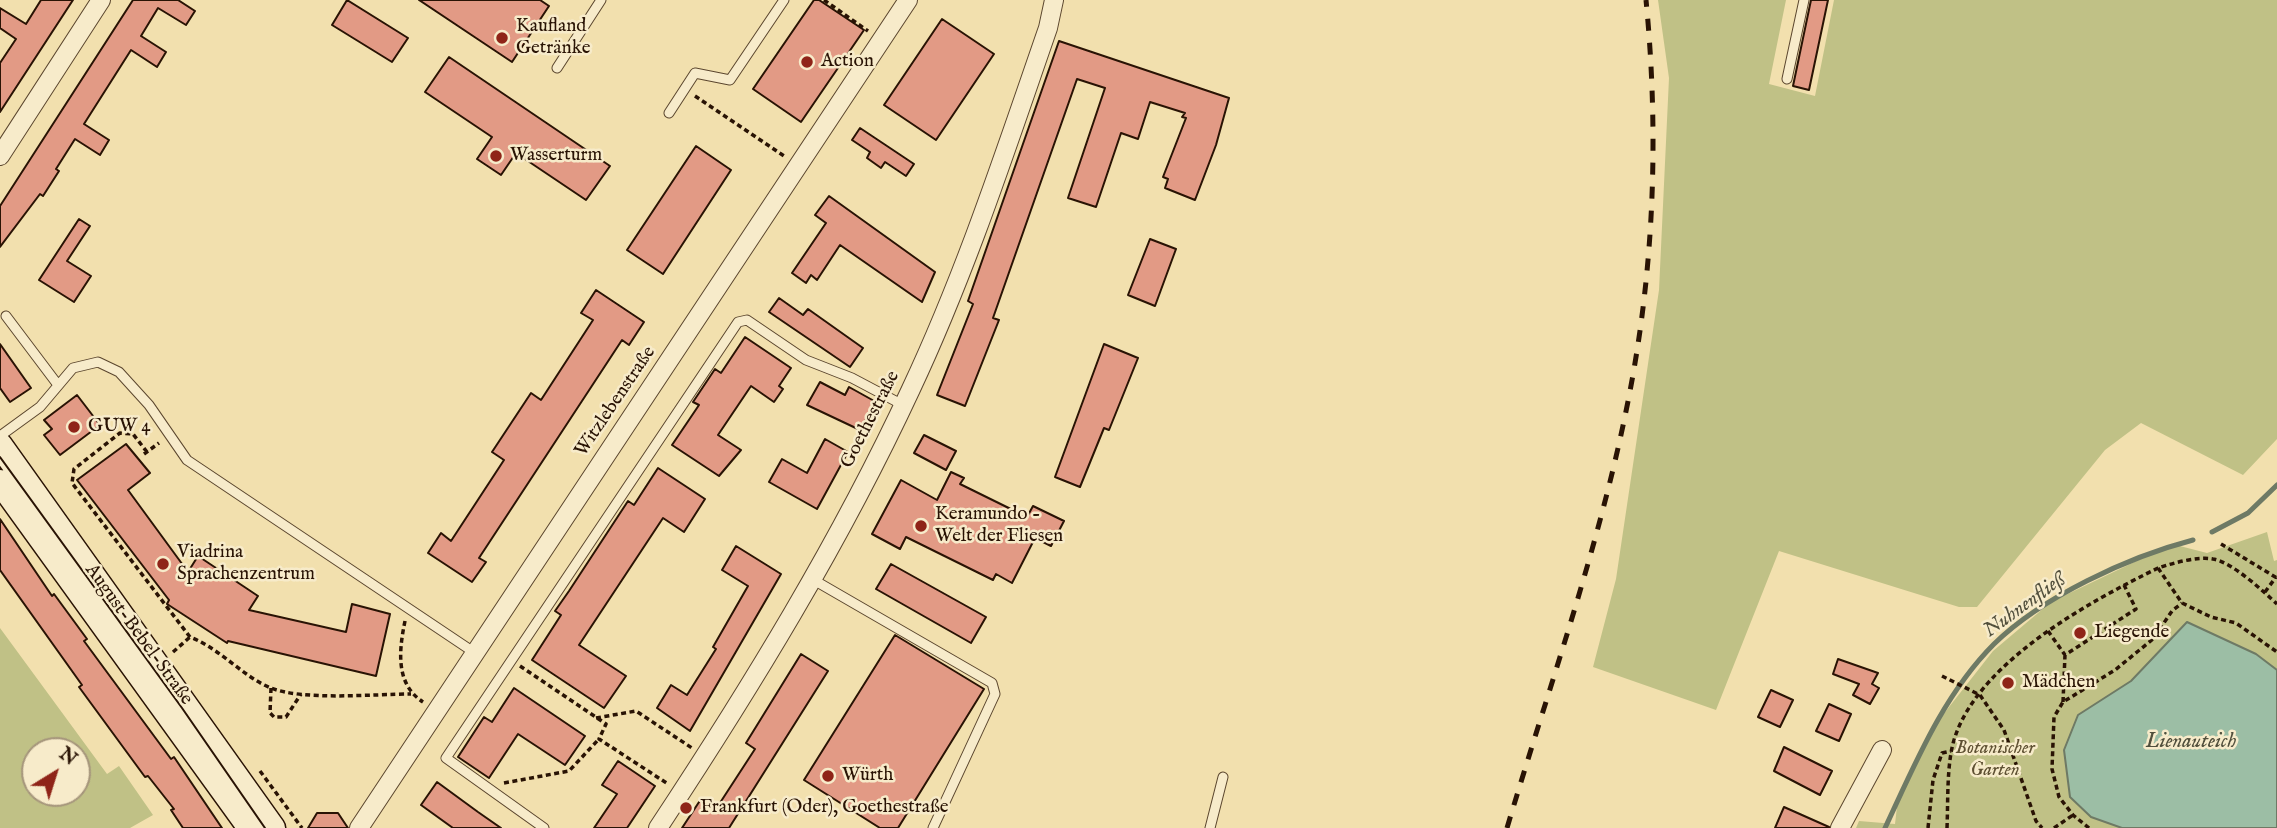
<!DOCTYPE html>
<html>
<head>
<meta charset="utf-8">
<style>
  body { margin:0 }
  #map { position:relative; width:2277px; height:828px; overflow:hidden; background:#f2e0ae; font-family:"IM FELL English",serif }
  canvas { display:block }
  .north { position:absolute; left:21px; top:737px; width:70px; height:70px; box-sizing:border-box; background:#f7ebca; border:2px solid #a5957b; border-radius:50%; rotate:38deg; font-size:19px; font-weight:700; line-height:28px; text-align:center; color:#291304 }
  .north::after { content:''; display:block; margin:auto; width:24px; height:32px; background:#8f2418; clip-path:polygon(50% 0,100% 100%,50% 72%,0 100%) }
</style>
</head>
<body>
<div id="map">
<canvas width="2277" height="828"></canvas>
<div class="north">N</div>
</div>
<script>
const context = document.querySelector('canvas').getContext('2d');
context.lineJoin = 'round';
function fill(path, color) {
  context.fillStyle = color;
  context.fill(path, 'evenodd');
}
function strokePath(path, color, width, dash) {
  context.strokeStyle = color;
  context.lineWidth = width;
  context.lineCap = dash ? 'butt' : 'round';
  context.setLineDash(dash || []);
  context.stroke(path);
}
function label(font, color, halo, rows, align = 'center') {
  context.font = font + ' "IM FELL English",serif';
  context.lineWidth = 5;
  context.setLineDash([]);
  context.textBaseline = 'middle';
  context.strokeStyle = halo;
  context.fillStyle = color;
  for (const [text, x, y, turn = 0] of rows) {
    context.save();
    context.translate(x, y);
    context.rotate((+turn || 0) * Math.PI / 180);
    context.textAlign = isNaN(turn) ? turn : align;
    if (halo) context.strokeText(text, 0, 0);
    context.fillText(text, 0, 0);
    context.restore();
  }
}
fill(new Path2D(`
  M1658 0H1786L1769 84 1815 96 1834 0H2277V439L2243 475 2141 423 2105 450 1977 607H1959L1779 551 1716 710 1593 667 1616 579 1659 290 1669 78Z
  M2267 532 2274 561 2277 560V670L2256 654 2187 623 2131 681 2078 715 2091 817 2122 828H1856L1859 821 1895 824 1898 798 1931 730 1993 651 2051 602 2172 544 2207 553Z
  M0 628 107 774 119 766 153 815 130 828H0ZM35 751H77V793H35Z`), '#c0c186');
const water = new Path2D(`
  M2187 622 2256 654 2277 670V828H2122L2091 817 2070 797 2064 750 2078 715 2131 681Z`);
fill(water, '#9cbea5');
strokePath(water, '#6e7a65', 2);
strokePath(new Path2D(`
  M2212 532 2248 513 2277 485
  M1885 828C1915 764 1943 695 1994 644 2042 597 2128 557 2193 540`), '#6e7a65', 5);
const building = new Path2D(`
  M41 0H73L0 112V63L16 39 0 28V8L26 24Z
  M133 0H178L195 11 186 25 158 8 141 36 166 52 157 67 131 50 84 124 109 140 100 155 75 139 56 169 59 171 43 196 40 194 0 247V206Z
  M347 0 408 38 392 62 332 25Z
  M419 0H540L549 6 512 62Z
  M814 0H819L864 30 801 122 753 89Z
  M1811 0H1828L1809 90 1793 86Z
  M942 19 994 54 936 140 884 105Z
  M1059 41 1229 98 1216 145 1195 200 1165 188 1168 179 1163 177 1186 118 1182 117 1185 113 1150 102 1138 139 1121 133 1096 207 1068 198 1105 88 1077 79 993 318 999 320 965 406 937 395 973 304 968 301Z
  M449 57 610 166 586 200 516 153 501 175 477 159 492 137 425 92Z
  M860 128 914 164 906 176 885 162 881 168 867 158 870 152 852 140Z
  M696 146 731 170 663 274 627 250Z
  M829 196 935 272 922 302 840 245 817 280 811 275 806 283 792 273 826 223 815 215Z
  M79 219 90 226 67 261 91 276 74 302 39 280Z
  M1150 239 1176 249 1155 306 1128 295Z
  M596 290 644 322 629 345 622 340 479 558 486 562 472 582 428 553 441 533 451 541 504 460 492 452 531 393 541 400 593 320 581 313Z
  M779 298 803 315 808 309 863 348 850 367 769 312Z
  M745 337 791 368 779 386 783 389 774 402 751 386 718 435 741 450 719 476 672 445 699 405 693 402 715 369 721 373Z
  M0 344 31 388 10 402 0 388Z
  M1104 344 1138 358 1109 430 1104 428 1080 487 1055 477Z
  M820 382 845 395 849 387 876 402 860 430 807 405Z
  M77 395 100 425 60 455 44 435 52 429 44 420Z
  M924 435 956 451 946 470 914 453Z
  M825 439 848 452 817 509 769 482 782 459 807 473Z
  M126 444 150 473 128 490 188 572 198 556 258 596 249 610 346 632 352 604 390 614 376 676 228 641 227 643 167 604 169 600 77 480Z
  M658 468 705 499 684 532 663 518 579 645 626 676 604 708 532 660 561 615 555 611 569 591 628 501 634 505Z
  M951 472 964 478 960 484 1027 517 1033 506 1064 521 1051 546 1035 538 1012 583 996 574 993 580 906 537 900 549 872 534 901 480 937 500Z
  M0 519 52 596 54 594 87 639 84 641 171 759 174 757 222 828H183L171 810 174 809 148 776 145 777 79 687 82 685 0 570Z
  M736 546 781 574 690 731 657 708 671 685 687 695 716 649 713 647 748 586 722 570Z
  M891 564 986 617 971 643 876 589Z
  M895 635 984 689 898 828H880L804 780Z
  M801 654 828 671 729 828H682L701 799 716 809 755 749 746 743Z
  M1838 659 1878 673 1872 684 1879 688 1870 704 1853 695 1859 684 1833 674Z
  M514 688 585 736 565 765 518 734 489 778 458 757 484 717 492 722Z
  M1771 690 1793 700 1780 727 1758 717Z
  M1829 704 1851 714 1839 741 1816 731Z
  M1784 747 1832 771 1820 795 1774 771Z
  M618 761 655 786 627 828H594L617 794 602 785Z
  M437 782 478 812 501 828H453L421 805Z
  M1784 807 1829 827V828H1775Z
  M317 813H338L348 828H308Z`);
fill(building, '#e29a85');
strokePath(building, '#291304', 2);
const lane = new Path2D(`
  M557 68 601 0
  M1787 79 1804 0
  M669 113 695 73 730 80 784 0
  M6 316 58 385
  M0 436 40 407 73 368 98 362 119 372 149 405 187 460 475 653
  M812 579 992 683 995 694 933 828
  M544 828 446 758 738 322 747 320 806 360 852 378 903 405
  M1210 828 1223 777`);
const street = new Path2D(`
  M0 156 101 0
  M359 828 908 0
  M658 828C751 687 840 542 911 389 966 272 1006 149 1048 28L1054 0
  M1840 828 1882 750`);
const secondary = new Path2D(`
  M0 445 273 828
  M0 482 250 828`);
strokePath(lane, '#5b462e', 11);
strokePath(street, '#5b462e', 20);
strokePath(secondary, '#291304', 27);
strokePath(new Path2D(`
  M824 0 868 31
  M695 96 784 156
  M147 452 133 434 120 433 74 469 72 483 190 637C221 649 243 677 271 688 304 701 374 694 411 694
  M144 454 159 443
  M2221 544 2277 578
  M2158 568 2182 603 2211 617 2236 623 2277 652
  M2265 592 2276 577
  M405 621C399 650 395 684 423 702
  M2048 631 2065 655 2136 609 2124 585
  M173 652 190 637
  M520 666 606 724 599 739 668 784
  M1942 676 1980 695 2004 730 2036 821 2042 828
  M271 688 270 713 274 717H286L301 694
  M2063 702 2065 655
  M596 718 636 711 692 748
  M260 771 302 828
  M504 783 569 771 599 739
  M1928 828 1933 780 1942 753 1951 751
  M1947 828C1948 803 1947 777 1951 753 1965 668 2089 602 2158 568 2173 563 2198 556 2213 559 2232 562 2263 591 2277 604
  M2054 828 2073 815
  M2089 828 2073 815 2059 797 2052 769 2054 717 2063 702 2115 670 2153 639 2172 611 2182 603`), '#291304', 3.5, [5, 3.5]);
strokePath(lane, '#f7ebca', 9);
strokePath(street, '#f7ebca', 18);
strokePath(secondary, '#f7ebca', 24);
strokePath(new Path2D(`
  M0 457 182 708 265 828`), '#291304', 2);
strokePath(new Path2D(`
  M1507 828C1552 677 1607 525 1634 369 1655 247 1658 123 1646 0`), '#291304', 5, [12, 12]);
for (const [x, y, r, color] of [
  [502,38,7,"#8f2418"],
  [807,62,7,"#8f2418"],
  [496,156,7,"#8f2418"],
  [74,427,7,"#8f2418"],
  [921,526,7,"#8f2418"],
  [163,564,7,"#8f2418"],
  [2080,633,7,"#8f2418"],
  [2008,683,7,"#8f2418"],
  [828,776,7,"#8f2418"],
  [686,808,7,"#8f2418"]
]) {
  const dot = new Path2D();
  dot.arc(x, y, r, 0, 2 * Math.PI);
  context.fillStyle = color;
  context.fill(dot);
  strokePath(dot, '#f7ebca', 2.5);
}
label('19px', '#291304', '#f7ebca', [
  ["Kaufland",516,27],
  ["Getränke",516,49],
  ["Action",821,62],
  ["Wasserturm",510,156],
  ["GUW 4",88,427],
  ["Keramundo -",935,515],
  ["Welt der Fliesen",935,537],
  ["Viadrina",177,553],
  ["Sprachenzentrum",177,575],
  ["Liegende",2094,633],
  ["Mädchen",2022,683],
  ["Würth",842,776],
  ["Frankfurt (Oder), Goethestraße",700,808]
], 'left');
label('19px', '#291304', '#f7ebca', [
  ["Witzlebenstraße",616,402,-56],
  ["Goethestraße",871,420,-63],
  ["August-Bebel-Straße",138,635,54]
]);
label('italic 19px', '#5e5032', '#f7ebca', [
  ["Botanischer",1995,749],
  ["Garten",1995,771]
]);
label('italic 21px', '#514f3c', '#f7ebca', [
  ["Nuhnenfließ",2025,606,-36],
  ["Lienauteich",2191,743]
]);
</script>
</body>
</html>
